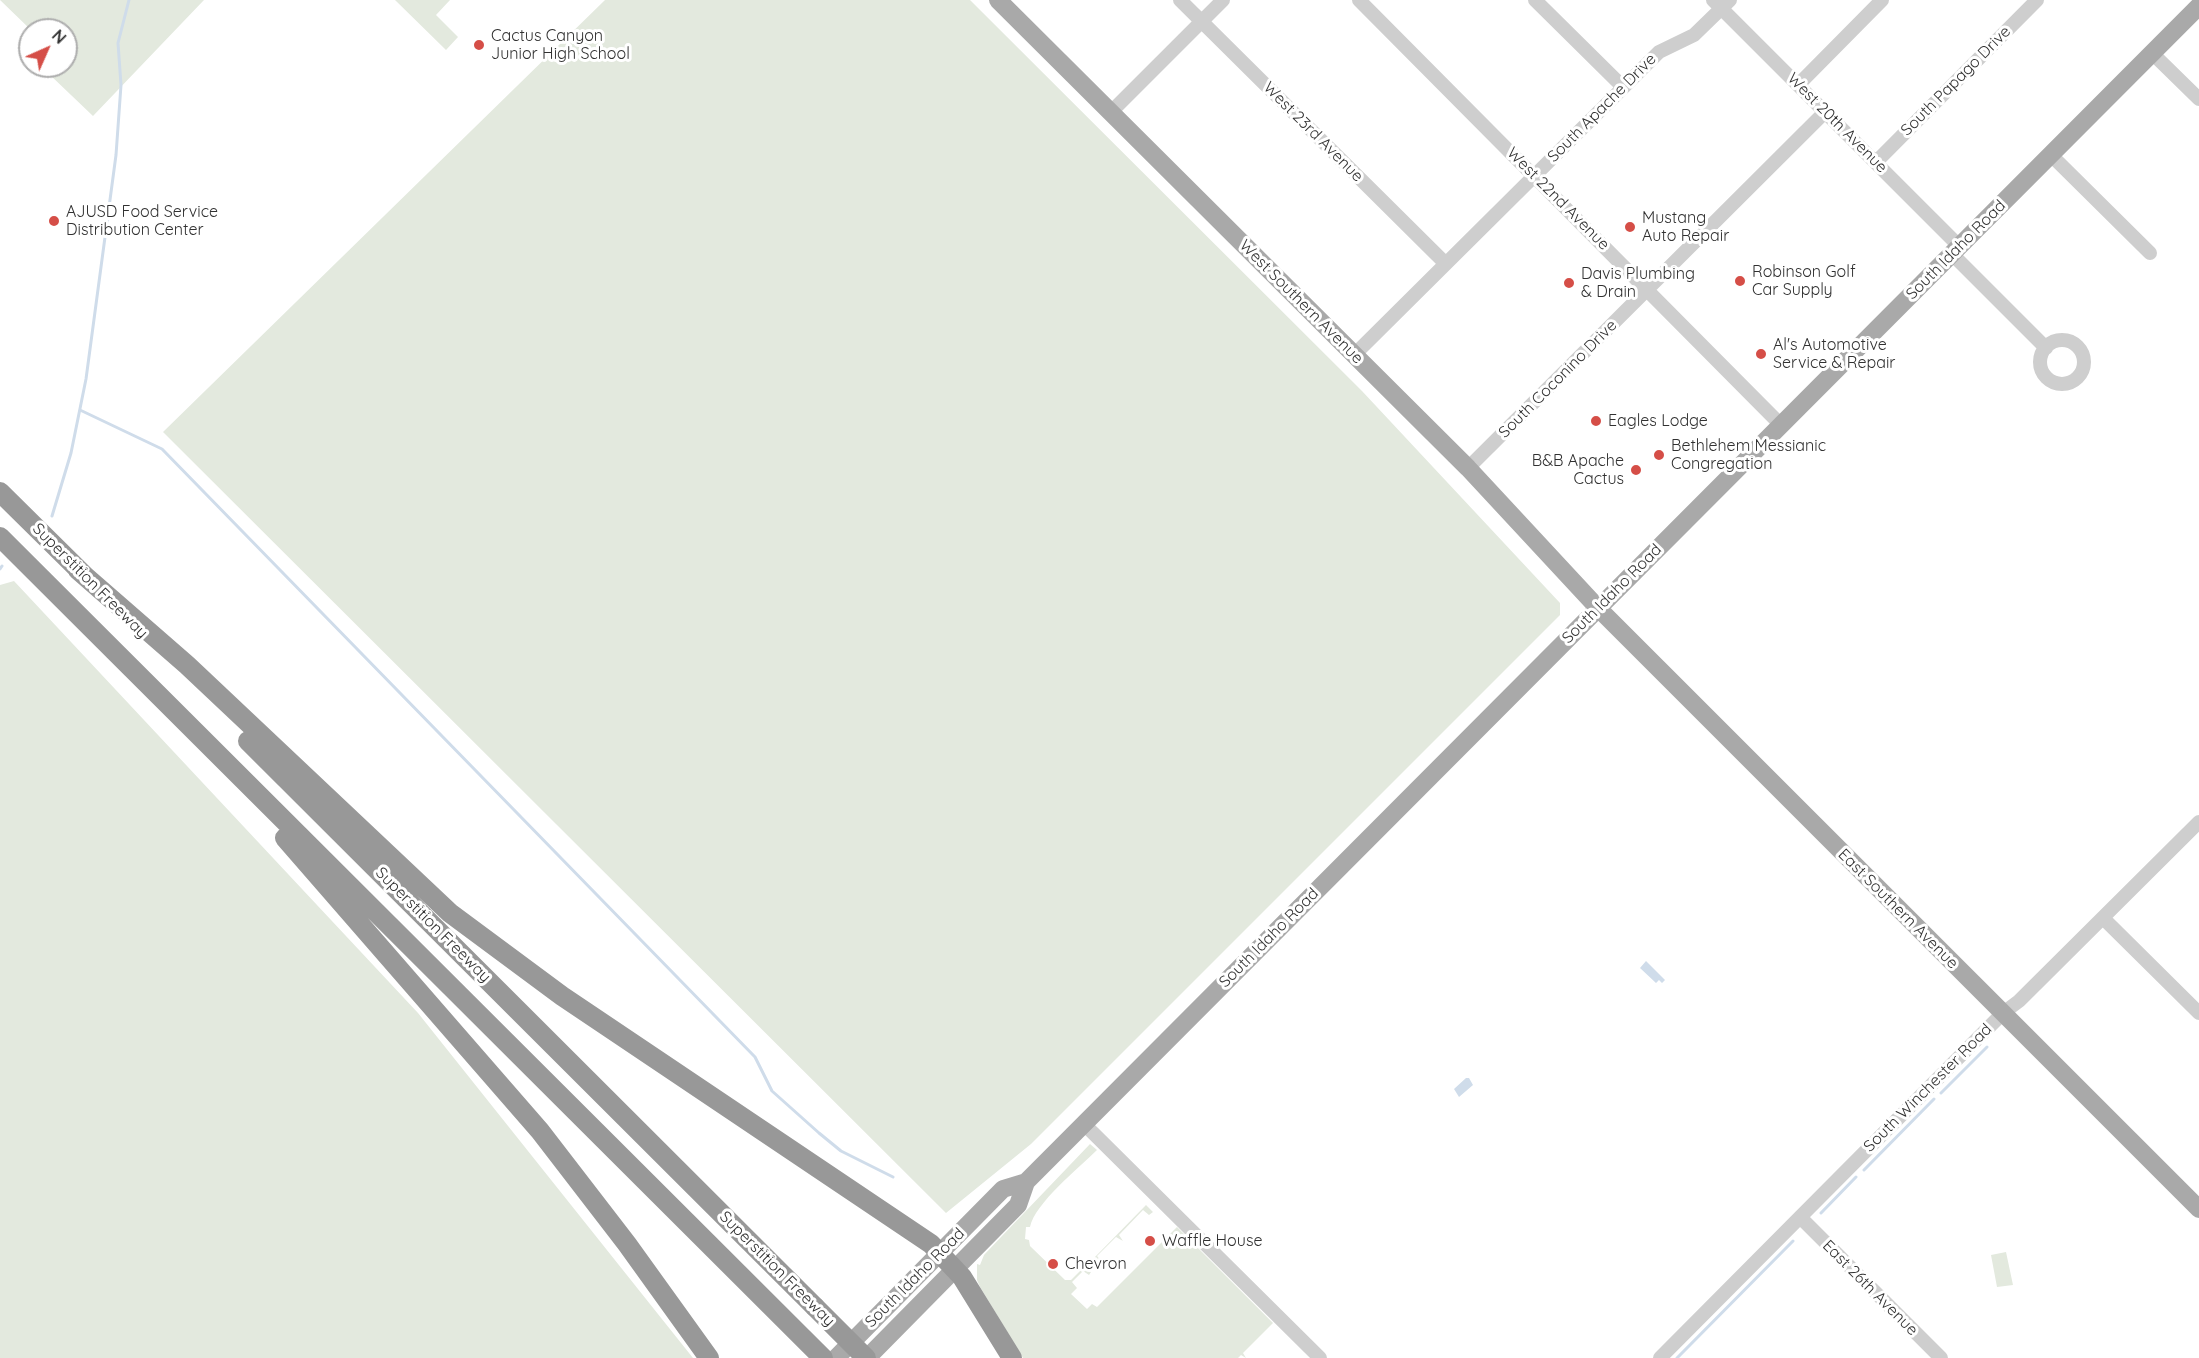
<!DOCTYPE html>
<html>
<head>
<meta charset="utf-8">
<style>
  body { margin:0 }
  #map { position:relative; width:2199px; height:1358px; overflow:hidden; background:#fff; font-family:Quicksand,sans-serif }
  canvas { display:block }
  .north { position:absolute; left:18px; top:18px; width:60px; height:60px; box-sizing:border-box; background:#fff; border:2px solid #adadad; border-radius:50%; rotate:45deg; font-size:16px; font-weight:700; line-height:24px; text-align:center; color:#313131 }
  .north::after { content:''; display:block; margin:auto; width:21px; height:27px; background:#d54e47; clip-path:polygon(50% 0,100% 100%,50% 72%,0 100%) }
</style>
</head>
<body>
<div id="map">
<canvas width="2199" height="1358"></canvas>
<div class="north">N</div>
</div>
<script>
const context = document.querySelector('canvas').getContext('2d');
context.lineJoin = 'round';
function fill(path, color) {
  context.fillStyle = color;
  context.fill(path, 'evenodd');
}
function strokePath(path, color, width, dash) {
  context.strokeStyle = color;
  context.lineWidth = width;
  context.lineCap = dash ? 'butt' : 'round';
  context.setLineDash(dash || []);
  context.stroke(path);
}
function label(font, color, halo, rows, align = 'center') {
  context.font = font + ' Quicksand,sans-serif';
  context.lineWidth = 6;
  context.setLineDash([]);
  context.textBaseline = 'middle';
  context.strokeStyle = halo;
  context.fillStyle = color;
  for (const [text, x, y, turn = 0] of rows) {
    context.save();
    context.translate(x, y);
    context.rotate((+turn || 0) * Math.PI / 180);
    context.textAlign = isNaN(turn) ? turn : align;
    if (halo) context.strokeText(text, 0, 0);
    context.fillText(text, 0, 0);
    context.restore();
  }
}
fill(new Path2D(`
  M0 0H204L93 116 49 74 59 66H66V30H31Z
  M395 0H450L436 15 458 37 446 50Z
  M605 0H970L1362 391 1560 603V615L1031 1144 946 1213 163 432Z
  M14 581 418 1013 693 1358H0V585Z
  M1090 1144 1097 1150C1079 1168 1035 1203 1030 1227H1026L1025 1239 1029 1240 1030 1246 1065 1280H1071L1084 1267 1091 1272 1089 1275 1083 1271 1072 1282 1077 1288 1071 1294 1087 1309 1092 1304 1097 1307 1177 1227 1273 1323 1243 1353 1246 1358 1241 1355 1238 1358H1023L980 1287 977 1280V1264L980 1265 984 1255 1001 1237Z
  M1146 1205 1153 1212 1149 1215 1143 1210 1119 1235 1123 1241 1116 1237 1097 1256 1102 1262 1097 1263 1094 1258Z
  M2006 1252 2013 1285 1997 1287 1991 1255Z`), '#e3e9de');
fill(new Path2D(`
  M1646 961 1665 980 1662 983 1659 980 1656 983 1640 968Z
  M1466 1078H1469L1473 1085 1459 1097 1454 1089Z`), '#cfdcea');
strokePath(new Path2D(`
  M80 410 162 449 755 1057 772 1091 819 1133 841 1151 893 1177
  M52 516 71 453 86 379 116 155 121 85 118 43 129 0
  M0 569 2 566
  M1941 1093 1987 1047
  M1864 1170 1934 1099
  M1821 1213 1856 1177
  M1677 1358 1793 1241`), '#cfdcea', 3);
strokePath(new Path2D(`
  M1180 0 1445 263
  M1359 0 1781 425
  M1535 0 1623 87
  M1713 0 1960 247
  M2152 53 2199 99
  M1798 85 1882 0
  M1111 112 1223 0
  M2051 155 2150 253
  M1876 162 2037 0
  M1952 254 2046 348
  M2040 362a22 22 0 1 1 44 0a22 22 0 1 1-44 0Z
  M1354 355 1659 52 1694 35 1730 0
  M1468 468 1825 112
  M2103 918 2199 1013
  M1084 1124 1320 1358
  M1800 1217 1941 1358
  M1660 1358 2003 1013 2019 1001 2199 822`), '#cecece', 14);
strokePath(new Path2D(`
  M998 0 1468 468 1598 608 2199 1209
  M836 1358 1003 1189 1026 1182
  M867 1358 1018 1205 1026 1182 2199 6`), '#a9a9a9', 18);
strokePath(new Path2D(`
  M0 492 86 577
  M0 537 823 1358
  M78 570 187 665 450 913 562 996 931 1244 962 1277 1012 1358
  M248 741 815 1307
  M285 838 540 1131 627 1244 709 1358`), '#989898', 20);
strokePath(new Path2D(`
  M815 1307 866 1358`), '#989898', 20);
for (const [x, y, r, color] of [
  [479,45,6,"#d54e47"],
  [54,221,6,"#d54e47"],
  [1630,227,6,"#d54e47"],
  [1740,281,6,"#d54e47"],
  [1569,283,6,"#d54e47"],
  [1761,354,6,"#d54e47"],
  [1596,421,6,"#d54e47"],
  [1659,455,6,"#d54e47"],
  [1636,470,6,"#d54e47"],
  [1150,1241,6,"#d54e47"],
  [1053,1264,6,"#d54e47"]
]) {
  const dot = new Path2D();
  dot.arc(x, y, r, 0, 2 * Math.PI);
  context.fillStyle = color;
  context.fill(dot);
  strokePath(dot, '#fff', 2);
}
label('16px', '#313131', '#fff', [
  ["Cactus Canyon",491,36],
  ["Junior High School",491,54],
  ["AJUSD Food Service",66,212],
  ["Distribution Center",66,230],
  ["Mustang",1642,218],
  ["Auto Repair",1642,236],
  ["Robinson Golf",1752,272],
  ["Car Supply",1752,290],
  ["Davis Plumbing",1581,274],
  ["& Drain",1581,292],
  ["Al's Automotive",1773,345],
  ["Service & Repair",1773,363],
  ["Eagles Lodge",1608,421],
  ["Bethlehem Messianic",1671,446],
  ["Congregation",1671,464],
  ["B&B Apache",1624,461,"right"],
  ["Cactus",1624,479,"right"],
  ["Waffle House",1162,1241],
  ["Chevron",1065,1264]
], 'left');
label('16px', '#313131', '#fff', [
  ["South Papago Drive",1956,81,-45],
  ["South Apache Drive",1602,108,-45],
  ["West 20th Avenue",1837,123,45],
  ["West 23rd Avenue",1313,132,45],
  ["West 22nd Avenue",1558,199,45],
  ["South Idaho Road",1956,250,-45],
  ["West Southern Avenue",1301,302,45],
  ["South Coconino Drive",1558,379,-45],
  ["Superstition Freeway",90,581,45],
  ["South Idaho Road",1612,594,-45],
  ["East Southern Avenue",1898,909,45],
  ["Superstition Freeway",433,925,45],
  ["South Idaho Road",1269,938,-45],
  ["South Winchester Road",1928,1088,-45],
  ["Superstition Freeway",777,1269,45],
  ["South Idaho Road",915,1278,-45],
  ["East 26th Avenue",1870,1288,45]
]);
</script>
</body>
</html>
